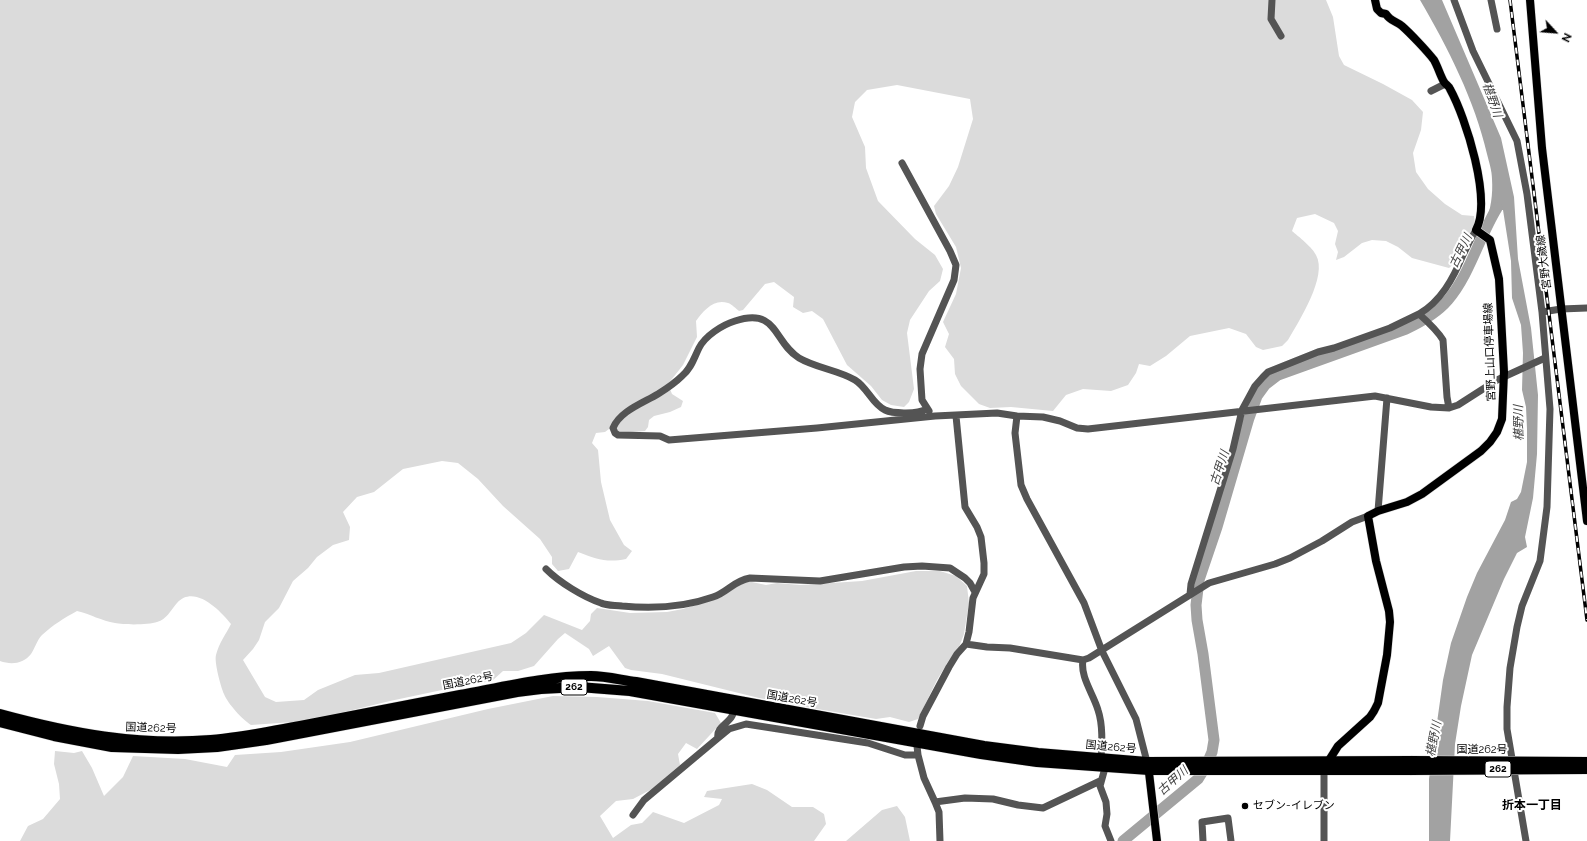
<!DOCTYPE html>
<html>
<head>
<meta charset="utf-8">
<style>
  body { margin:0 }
  #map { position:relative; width:1587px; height:841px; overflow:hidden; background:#fff; font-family:Raleway,sans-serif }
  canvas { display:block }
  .north { position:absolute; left:1535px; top:12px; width:40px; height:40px; -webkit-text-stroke:3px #fff; paint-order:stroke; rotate:116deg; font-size:11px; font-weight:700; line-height:16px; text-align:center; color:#000 }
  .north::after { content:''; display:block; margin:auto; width:14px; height:18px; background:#000; clip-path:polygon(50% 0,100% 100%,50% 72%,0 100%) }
</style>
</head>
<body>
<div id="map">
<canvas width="1587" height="841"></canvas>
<div class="north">N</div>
</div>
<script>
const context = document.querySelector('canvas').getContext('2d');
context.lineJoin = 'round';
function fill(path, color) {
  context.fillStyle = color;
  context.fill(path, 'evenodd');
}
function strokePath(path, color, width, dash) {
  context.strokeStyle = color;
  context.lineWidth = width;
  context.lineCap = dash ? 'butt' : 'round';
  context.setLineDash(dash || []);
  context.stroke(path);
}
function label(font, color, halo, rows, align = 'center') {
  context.font = font + ' Raleway,"Noto Sans JP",sans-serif';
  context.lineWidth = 4;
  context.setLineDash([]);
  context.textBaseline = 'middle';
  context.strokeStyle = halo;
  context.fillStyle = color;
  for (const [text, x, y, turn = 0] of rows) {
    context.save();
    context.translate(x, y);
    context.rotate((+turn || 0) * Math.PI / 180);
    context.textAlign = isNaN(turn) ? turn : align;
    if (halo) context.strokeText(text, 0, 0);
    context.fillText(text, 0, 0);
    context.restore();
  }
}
fill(new Path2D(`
  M0 0H1326L1333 17 1339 56 1344 65 1383 84 1412 100 1423 112 1421 130 1413 153 1416 172 1428 189 1445 204 1462 215 1474 216 1475 223 1456 262 1449 268 1412 258 1398 247 1386 241 1372 240 1362 243 1344 257 1336 260 1338 252 1335 244 1338 231 1334 223 1315 214 1297 218 1292 231C1298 236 1313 248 1316 255 1328 276 1299 321 1288 340L1282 346 1263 350 1256 347 1246 334 1229 328 1190 336 1166 356 1150 366 1139 364 1136 373 1128 385 1111 391 1083 389 1066 395 1053 411 1011 407 990 408 979 404 961 386 955 374 954 359 945 347 949 334 943 322 956 294 961 268 956 247 936 214 934 206 949 186 958 167 973 119 970 99 897 85 867 90 855 102 852 117 865 147 866 168 878 201 915 239 935 255 943 269 940 281 929 291 910 320 907 333 914 389 909 402 904 407 891 405 882 400 871 386 847 365 823 319 812 311 803 313 793 307 794 297 774 282 765 284 743 310 739 311C736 309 732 304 728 303 714 298 703 311 696 321L697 337 683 365 668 384 672 394 683 401 681 407 670 412 654 416 649 420 648 427 645 431 621 433 609 429 605 432 596 433 592 443 598 450 601 482 610 520 624 545 632 551 626 559C607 563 596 559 578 552L569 569 558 571 552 564V557L540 539 503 506 478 479 458 463 442 461 403 469 374 492 357 497 343 512 350 527 349 540 333 545 317 557 308 568 293 581 279 608 265 622 259 640 253 649 243 660 265 697 276 702 304 700 318 690 355 675 379 673 511 643 526 633 544 615 582 630 590 621 591 614 597 608 630 613 667 612 683 609 701 603 737 584 747 581 766 585 777 583 800 585 862 581 916 571H940L956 576 967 586 969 603 964 634 959 647 949 660 937 680 918 719 909 722 890 717 876 719 817 709 759 698 662 674 631 670 625 668 609 646 593 656 589 649 565 633 558 639 534 666 518 671H503L492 681 456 687 390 701 307 721 251 725C242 719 228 704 224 694 221 687 214 662 216 655 219 643 226 634 231 624 220 610 194 584 177 603 170 611 167 619 157 622 149 625 124 625 115 623 102 621 90 614 77 611 64 618 53 625 42 635 37 640 35 648 31 654 23 664 11 665 0 661Z
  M553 696 597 697 648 701 715 713 721 723 697 749 686 743 678 754 680 765 652 789 633 799 616 801 600 816 613 838 631 825 642 823 653 812 684 823 719 805 722 799 704 797 707 791 752 784 767 790 792 807H813L824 814 826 824 814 841H20L28 826 43 819 60 799 59 784 54 764 55 751 74 753 82 751 92 768 104 796 123 777 133 756 185 759 227 767 235 755 281 752 350 742 488 709Z
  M897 806 905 817 910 841H846L882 810Z`), '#dbdbdb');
fill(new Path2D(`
  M1420 0H1442L1501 138 1514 197 1518 259 1531 328 1538 395 1537 454 1533 498 1525 537 1527 547 1517 553 1504 579 1472 655 1461 706 1455 744 1450 841H1429V779L1443 680 1451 643 1467 597 1477 573 1505 520 1511 502 1517 499 1521 492 1527 462V429L1526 407 1522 390 1523 353 1521 325 1512 298 1511 261 1503 210H1497L1492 220 1485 224C1491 209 1493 194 1492 179 1492 171 1489 162 1487 154 1475 101 1448 48 1420 0Z`), '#a2a2a2');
strokePath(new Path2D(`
  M1123 841 1198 779 1206 766 1212 752 1214 740 1203 654 1197 620 1196 605 1199 580 1217 527 1249 418 1257 396 1265 385 1278 375 1406 329C1421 322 1437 313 1448 300 1470 274 1479 237 1497 208`), '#a2a2a2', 11);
const major = new Path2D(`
  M1530 0 1542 148 1587 521
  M1148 764 1157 841
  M1326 765 1338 746 1370 717 1374 711 1378 703 1387 655 1390 622 1389 611 1376 561 1368 516 1378 511 1407 502 1422 494 1481 451 1490 442 1497 432 1502 419 1504 372 1499 279 1490 240 1476 230C1492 200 1466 118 1450 89 1449 86 1446 85 1444 82 1440 75 1438 67 1434 60 1427 51 1411 34 1402 26 1396 21 1390 21 1386 14L1381 13 1377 9 1375 0`);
const highway = new Path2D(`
  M0 714C70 733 137 746 211 740 241 738 271 731 300 726 354 716 407 705 460 695 503 687 547 676 591 676 606 676 621 680 636 682L984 746 1038 753 1147 762 1411 761
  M0 722 54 736 112 747 178 749 217 747 266 740 517 692 541 689 579 687 630 691 981 754 1037 762 1149 770H1410`);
strokePath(major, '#dbdbdb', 9);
strokePath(highway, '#dbdbdb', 11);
strokePath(new Path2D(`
  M1272 0 1271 19 1281 36
  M1454 0 1473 51 1517 141 1527 194 1542 312
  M1491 0 1497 29
  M1431 91 1445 84
  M902 163 950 251 956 265 954 280 922 354 920 369 922 400 929 411
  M1449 408 1447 397 1443 340C1437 330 1428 322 1419 314 1441 301 1453 279 1463 255 1467 247 1471 238 1476 230
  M926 409C919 414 893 414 885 410 872 404 868 388 855 380 838 370 816 368 799 358 773 342 778 307 735 321 722 325 705 336 699 348 694 358 691 369 682 376 675 383 666 389 658 394 643 403 620 411 613 428L615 433 618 435 660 436 669 440 817 428 935 416 997 413 1017 416 1043 417 1060 421 1077 428 1088 429 1375 396 1431 407 1449 408 1458 405 1497 380 1545 358
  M1017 416 1015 433 1021 485 1027 499 1084 603 1102 651 1136 719 1147 762
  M1378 511 1387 398
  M546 569C559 582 583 597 601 603 607 606 615 605 622 606 653 609 682 608 713 597 728 592 733 581 750 578L820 581 904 567 922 566 950 568 965 578 970 583 975 592
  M1190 594 1191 584 1233 449 1242 410 1255 386 1263 377 1268 372 1318 352 1334 348 1390 328 1419 314
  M966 644 987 647 1010 648 1083 660 1089 658 1209 583 1275 564 1290 558 1322 541 1352 522 1368 516
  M1083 660C1080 677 1093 693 1098 710 1103 725 1102 743 1101 759
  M920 726 923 716 949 667 957 654 966 644 969 632 973 598 984 574V563L981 537 977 527 965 507 956 416
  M718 738C716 727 728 724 732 716 734 713 734 709 735 706
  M917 746 918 755 924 778 935 802 939 812 940 841
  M1105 768 1100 786 1106 802 1107 814 1105 826 1111 841
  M1324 771V841
  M935 802 965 798 993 799 1018 805 1043 808 1100 781
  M633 815 644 800 718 738 729 729 746 724 868 743 905 755H918
  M1203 841 1202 822 1228 818 1231 841
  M1526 841 1507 729V707L1510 668 1517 627 1522 606 1540 561 1547 507 1550 409 1542 312 1561 309 1587 308`), '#545454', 7);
strokePath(major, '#000', 8);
strokePath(highway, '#000', 10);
const rail = new Path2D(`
  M1510 0 1587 620`);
strokePath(rail, '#000', 3.5);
strokePath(rail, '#fff', 2, [6]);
const highwayBridge = new Path2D(`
  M1411 761 1587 762
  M1410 770 1587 769`);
strokePath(highwayBridge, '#dbdbdb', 11, []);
strokePath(highwayBridge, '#000', 10);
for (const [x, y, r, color] of [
  [1245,806,4,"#000"]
]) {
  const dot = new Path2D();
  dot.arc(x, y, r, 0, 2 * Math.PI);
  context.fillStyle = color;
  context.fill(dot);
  strokePath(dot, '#fff', 1.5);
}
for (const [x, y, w] of [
  [574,687,26],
  [1498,769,26]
]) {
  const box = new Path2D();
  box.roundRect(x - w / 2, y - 8, w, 16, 3);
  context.fillStyle = '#fff';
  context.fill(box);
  strokePath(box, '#000', 1);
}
label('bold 10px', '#000', null, [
  ["262",574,687],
  ["262",1498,769]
]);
label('11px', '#000', '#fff', [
  ["宮野大歳線",1544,262,-97],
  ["宮野上山口停車場線",1490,352,-92],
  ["国道262号",468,681,-11],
  ["国道262号",792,699,10],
  ["国道262号",151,728,2],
  ["国道262号",1111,747,5],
  ["国道262号",1482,750]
]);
label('11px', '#000', '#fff', [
  ["セブン-イレブン",1253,806]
], 'left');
label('italic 12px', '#434343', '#fff', [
  ["椹野川",1492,100,71],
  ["古甲川",1461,251,-64],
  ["椹野川",1519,423,-91],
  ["古甲川",1220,468,-72],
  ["椹野川",1434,739,-79],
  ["古甲川",1173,781,-42]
]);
label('bold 12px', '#000', '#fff', [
  ["折本一丁目",1532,805]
]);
</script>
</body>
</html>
